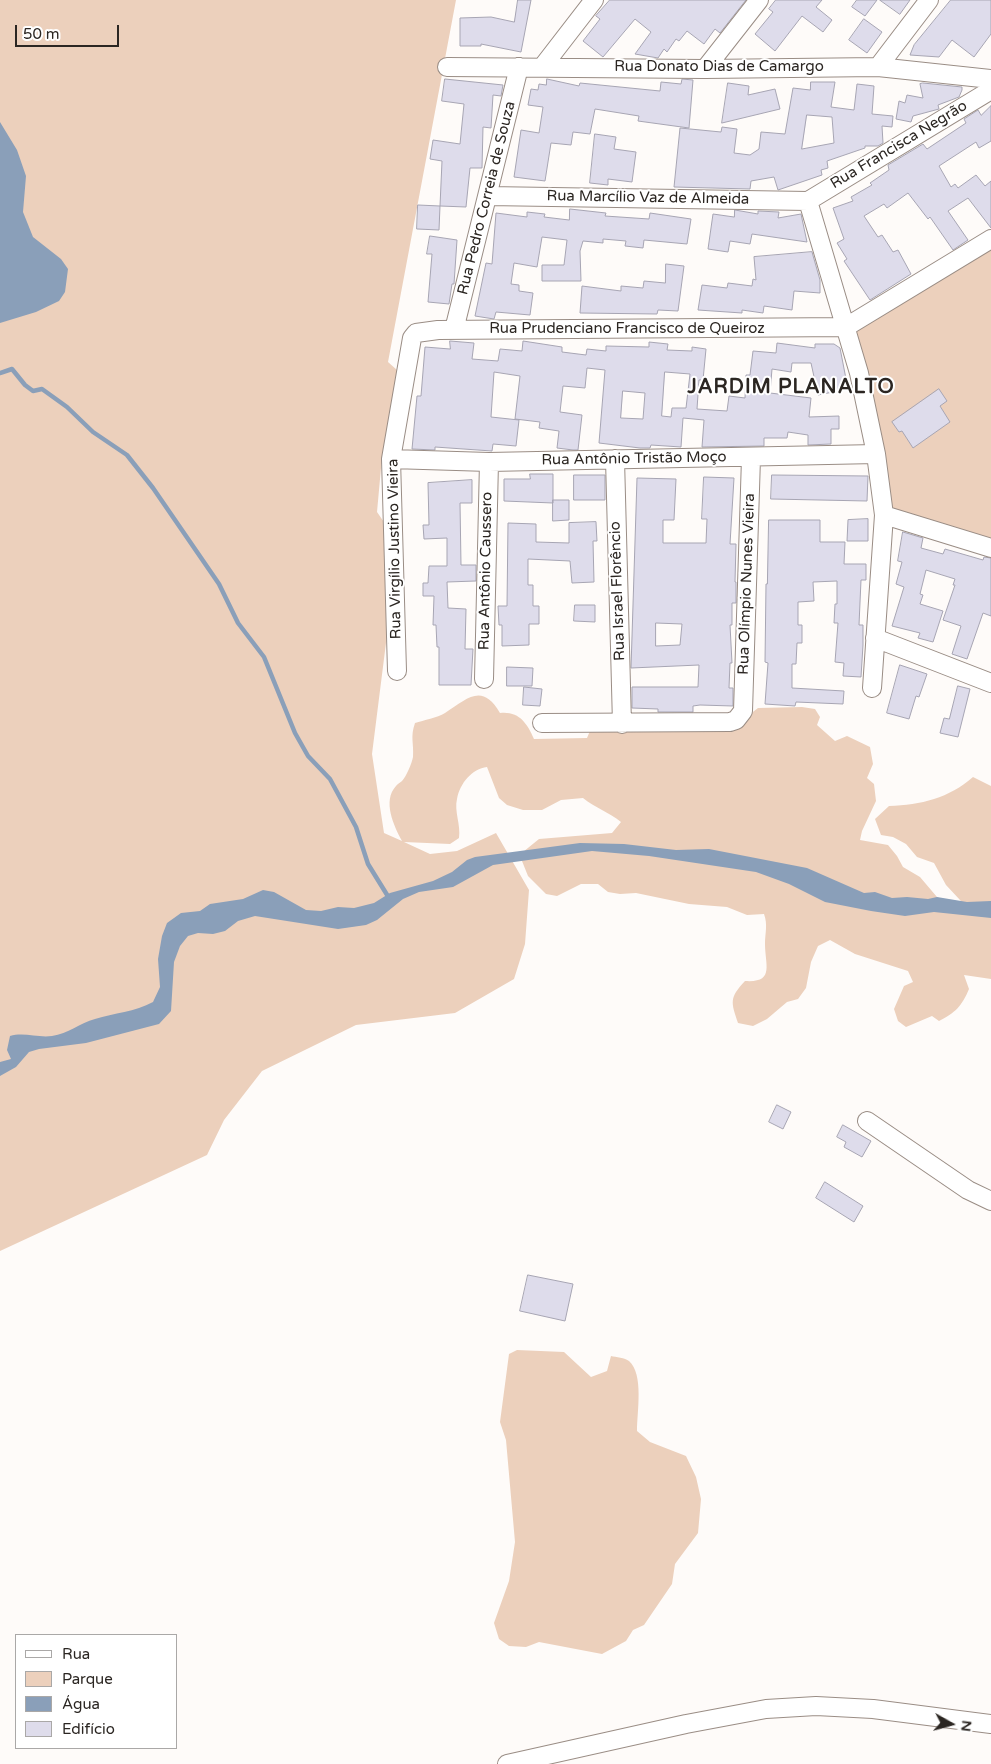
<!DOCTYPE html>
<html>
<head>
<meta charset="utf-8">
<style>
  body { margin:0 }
  #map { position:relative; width:991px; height:1764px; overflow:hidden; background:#fefbf9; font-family:"Varela Round",sans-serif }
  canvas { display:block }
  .legend { position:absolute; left:15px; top:1634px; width:162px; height:115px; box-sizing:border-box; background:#fff; border:1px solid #aaa8a7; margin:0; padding:6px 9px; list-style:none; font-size:15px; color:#2b2622 }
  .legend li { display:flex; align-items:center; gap:10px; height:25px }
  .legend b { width:25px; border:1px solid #aaa8a7 }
  .north { position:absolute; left:926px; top:1699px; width:50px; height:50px; -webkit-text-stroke:4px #fff; paint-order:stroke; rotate:97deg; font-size:14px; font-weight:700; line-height:20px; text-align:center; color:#2b2622 }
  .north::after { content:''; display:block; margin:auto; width:18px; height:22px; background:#2b2622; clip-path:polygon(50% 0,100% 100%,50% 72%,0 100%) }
  .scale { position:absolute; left:15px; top:25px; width:104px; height:22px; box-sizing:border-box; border:2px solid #2b2622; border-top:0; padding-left:6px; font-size:15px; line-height:18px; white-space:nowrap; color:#2b2622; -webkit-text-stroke:4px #fff; paint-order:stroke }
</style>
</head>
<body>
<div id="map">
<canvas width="991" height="1764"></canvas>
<ul class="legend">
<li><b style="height:6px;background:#fff"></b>Rua</li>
<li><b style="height:14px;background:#ecd0bc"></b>Parque</li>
<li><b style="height:14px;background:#8a9fb9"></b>Água</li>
<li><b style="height:14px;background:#dedceb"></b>Edifício</li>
</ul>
<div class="north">N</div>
<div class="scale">50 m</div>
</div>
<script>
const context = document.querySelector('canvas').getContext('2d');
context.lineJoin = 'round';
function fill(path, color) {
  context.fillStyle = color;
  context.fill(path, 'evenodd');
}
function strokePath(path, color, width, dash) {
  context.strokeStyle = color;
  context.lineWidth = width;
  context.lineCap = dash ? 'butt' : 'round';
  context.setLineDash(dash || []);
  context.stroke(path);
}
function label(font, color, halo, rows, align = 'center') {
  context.font = font + ' "Varela Round",sans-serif';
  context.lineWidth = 4;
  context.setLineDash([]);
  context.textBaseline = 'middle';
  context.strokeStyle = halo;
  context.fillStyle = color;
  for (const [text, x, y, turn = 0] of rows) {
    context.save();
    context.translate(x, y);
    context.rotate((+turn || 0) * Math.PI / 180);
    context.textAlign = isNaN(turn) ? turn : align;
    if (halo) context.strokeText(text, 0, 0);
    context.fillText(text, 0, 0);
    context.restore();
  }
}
fill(new Path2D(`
  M0 0H456L388 362 397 370 382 457 377 512 386 525 388 627 372 754 384 833 402 841C394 826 382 801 396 786 397 784 400 783 402 781 406 777 412 763 413 757 414 743 410 737 415 723 424 720 437 718 445 713 467 699 482 682 500 713 519 711 527 723 534 739L587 738 595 719 611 714 749 715 758 708 802 707 815 709 820 717 817 725 835 741 847 736 870 747 873 764 867 778 874 784 876 801 862 831 860 840 888 845 897 856 903 867 920 877 937 897 974 915 946 885 934 863 917 857 906 844 893 837 881 835 875 819 889 806C921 805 949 798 973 777L991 786V979L964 975 969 989C962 1006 955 1013 939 1021L932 1016 906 1027 898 1021 894 1009 904 986 913 982 908 971 855 954 830 940 818 946 811 962 806 988 798 999 787 1002 767 1019 753 1026 738 1023C731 1002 729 998 745 981 775 983 765 965 765 944 765 933 768 925 764 914L747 915 727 907 689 904 636 893 620 894 608 892 598 884H581L557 896 546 894 528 876 522 861 523 852 539 839 612 833 621 822C609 812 595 808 583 798L561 800 542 810H523L507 805 499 798 487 767C472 769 460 783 457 799 454 811 461 825 459 838L450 844 404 842 430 854 457 851 496 833 529 890 525 944 514 979 455 1013 356 1025 262 1071 224 1120 207 1155 0 1251Z
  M991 243V545L888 512 849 329Z
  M517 1350 564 1352 591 1377 607 1371 611 1356C616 1357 625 1358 629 1361 644 1374 637 1412 637 1431L650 1442 686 1456 696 1477 701 1499 698 1533 675 1564 672 1584 644 1625 633 1630 626 1641 602 1654 539 1642 526 1647 509 1646 499 1639 494 1623 509 1581 515 1542 506 1440 500 1422 509 1354Z`), '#ecd0bc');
fill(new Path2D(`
  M0 122 17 150 26 176 23 212 33 237 61 259 68 269 65 292 59 301 36 312 0 323Z
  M580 843 624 844 676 850 709 849 807 868 864 893 875 892 892 898 907 897 928 899 937 897 967 902 991 901V918L934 912 905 916 871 911 825 902 789 884 756 872 649 856 592 851 493 865 453 887 419 892 403 899 377 920 366 925 338 929 255 916 238 921 225 931 213 934 198 933 188 936 180 946 174 962 171 1011 159 1024 86 1043 39 1049 29 1052 16 1067 0 1076V1062L11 1059 7 1050 10 1036C24 1032 38 1038 52 1036 68 1034 80 1023 95 1019 114 1013 135 1012 153 1002L160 987 158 959 162 936 167 923 181 913 200 911 210 904 243 899 263 890 274 892 306 910 321 911 338 907 354 908 374 903 390 893 433 881 452 872 467 860 475 857Z`), '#8a9fb9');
strokePath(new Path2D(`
  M0 373 12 369 25 385 33 391 42 389 67 407 93 432 127 455 153 488 219 584 238 623 264 657 295 733 308 756 330 779 356 827 368 864 389 898`), '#8a9fb9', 4.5);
const building = new Path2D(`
  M518 0H531L521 52 481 44V46H460V18L491 17 514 22Z
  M610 0H746L720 33 715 29 704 44 687 31 679 41 676 39 667 52 664 49 658 58 635 54 651 32 635 19 603 57 583 41 600 19 596 16Z
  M776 0H822L816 7 832 20 823 32 802 16 775 51 755 34 773 12 769 9Z
  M857 0H877L865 16 852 7Z
  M880 0H910L900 14Z
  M951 0H991V34L974 57 952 40 939 57 910 55 914 45Z
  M864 19 882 32 867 53 849 40Z
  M445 79 503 85 501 96 493 95 491 128 483 127 482 168H470L466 207 440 206 442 161 430 159 433 140 460 144 464 104 442 101Z
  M547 79 579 86 580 83 660 91 661 82 681 84 682 79 693 80 689 128 638 121 639 116 595 109 590 134 573 132 571 145 551 143 545 181 514 177 521 130 539 133 543 107 528 105 531 89 538 90 539 84 546 85Z
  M811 82H835L831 107 854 110 857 84 874 86 872 114 893 116 892 127 882 126 883 143 878 146H865V148L827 161 828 168 821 170 822 175 778 190 774 177 751 181 750 189 674 187 680 128 721 132 722 127 737 129 734 153 750 155 759 149 761 132 785 134 793 88 810 90ZM807 115 832 117 834 143 802 149Z
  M728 83 749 86 748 95 775 89 780 109 722 123Z
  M923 83 962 87V90L959 97 938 105 939 109 913 116 911 122 896 119 899 101 905 103 907 95 923 98 920 84Z
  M991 106V141L979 148 976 142 939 166 951 187 955 184 958 188 976 175 985 186 991 181V228L968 198 948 211 968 240 953 250 930 217 928 219 908 193 887 208 884 204 864 216 878 237 882 235 893 252 898 250 911 274 870 300 844 261 847 259 837 243 844 239 833 208 853 201 851 197 872 185 870 183 889 170 888 165 923 144 927 149 966 123 964 119 978 110 981 115Z
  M595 134 616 137 614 149 636 152 632 182 608 179V185L590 183Z
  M418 205 440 206 439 230 417 229Z
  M570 209 606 213 605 216 649 219 650 213 691 219 687 244 644 240 643 248 625 246 626 241 603 239V243L583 241 580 251 581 281H542V265H564L567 240 542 237 537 267 514 263 511 284 519 285V291L533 293 530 315 496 312 494 319 475 316 486 263 492 264 496 213 527 217V212L545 214 544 217 569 220Z
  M735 210 758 214V211L779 212 778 218 801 214 807 242 752 234 750 244 730 241 728 252 708 249 713 214 734 217Z
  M430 236 457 240 454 284H452L449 304 428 302 432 254H427Z
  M812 252 820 280V293L794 291 792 310 764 306 763 313 742 310V313L698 310 702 285 727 288 728 283 752 286 753 279 756 280 754 257Z
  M666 264 684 266 678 311 658 310 657 314 580 313 582 286 621 291V286L643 288 644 281 665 283Z
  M450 341 474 343 472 359 498 361 500 349 522 351 523 341 562 347V352L586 355 587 349 606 351V346L649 347V342L668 344 667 350 692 351V347L706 349 703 380H699L697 409 727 411 729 396 745 398 746 375H750L753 351 776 353 777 343 815 348V344H834L840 348 848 389 818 395 811 363H792L791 372 772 369 770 393 811 398 809 417 839 416V429H831V444L808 445V435L788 432 787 438H764V446L702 447 704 420 683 418 681 447 651 445 650 448H640L599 443 605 370 587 368 585 388 563 386 560 412 582 415 578 450H573L557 448 559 431 539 428 540 422 515 419 520 376 494 372 491 417 519 420 516 446 493 444 492 451 435 447V450L412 449 417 396H421L425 347 450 349ZM665 372 690 374 686 408H672L671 417 662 416ZM623 391 645 393 643 419 621 418Z
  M939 389 947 401 940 406 950 422 913 448 902 431 899 432 892 422Z
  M530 474H553V503L504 501V479H530Z
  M574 475H605V500H574Z
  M772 475 868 476 867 501 771 499Z
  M704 477 734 478 730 544H736L735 582H736V603H732V625H730L732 663H730L729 688H733V706L700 705 693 706V712H658V709L632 708V687H698L699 665 631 668 637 478 676 479 674 520H663V543H706L707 519H702ZM656 623 682 624 680 645 656 646Z
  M472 480V503H460L461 565H476V581L447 582 448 608 466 609 465 649H473L471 685H439V647H437L436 625H433L434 596H423V583H428L429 566H447V538L424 539 423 525H429L428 483Z
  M553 500H569V520L553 521Z
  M868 519V541H847L848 520Z
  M769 520H820V542H845L844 564H866V580H861L859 625H863V645L861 677 843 676 844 663 835 662 838 623H834L835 604H837V581L813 582 814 601 798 602V625H802V643H797L796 664H792V688L844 691 843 704 796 702 795 706 765 704 768 663 765 662 766 584H767Z
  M596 522 597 541H593L594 582 572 583 570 561 528 559V585H533V606H539V624H529V645L502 646V625H499L498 606H507L508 523 536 524V542L569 543V523Z
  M903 532 923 538 921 548 943 554 945 549 983 560 984 557 991 558V616L983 613 967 659 952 654 961 626 943 620 955 585H953L955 579 926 570 920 594 923 595 920 604 943 611 933 642 918 638 920 633 892 626 904 587 896 584 902 562 898 561Z
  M575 605H595V622L574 621Z
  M900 665 927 674 919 697 916 696 909 719 887 713Z
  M507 667 533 668 532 686H507Z
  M958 686 970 689 958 737 940 733 944 718 949 719Z
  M524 687 542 689 540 706 523 705Z
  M777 1105 791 1112 783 1129 769 1122Z
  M843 1125 871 1141 862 1157 844 1147 846 1142 837 1137Z
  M825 1182 863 1206 854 1222 816 1198Z
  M528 1275 573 1284 565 1321 520 1311Z`);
fill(building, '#dedceb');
strokePath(building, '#a7a5b3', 1);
const minor = new Path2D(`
  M543 66 594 0
  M447 67 705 69 878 67 991 79
  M878 67 929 0
  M705 69 759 0
  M488 196 808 201
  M808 201 859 373 876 454 884 515 872 688
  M808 201 991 90
  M454 330 519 67
  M391 459 489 462 876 454
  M615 459 622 724
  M884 515 991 548
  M875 638 991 683
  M397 671 391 459 412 338 416 333 438 330 846 327 991 239
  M484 679 489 462
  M542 723 730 722 736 720 743 711 751 458
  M867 1121 968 1190 991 1201
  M507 1764 686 1724 766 1709 816 1706 873 1709 991 1724`);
strokePath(minor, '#9a8d85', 20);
strokePath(minor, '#fff', 18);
label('15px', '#2b2622', '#fff', [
  ["Rua Donato Dias de Camargo",719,67],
  ["Rua Francisca Negrão",899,145,-31],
  ["Rua Pedro Correia de Souza",487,198,-76],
  ["Rua Marcílio Vaz de Almeida",648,198,1],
  ["Rua Prudenciano Francisco de Queiroz",627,329],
  ["Rua Antônio Tristão Moço",634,459,-1],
  ["Rua Virgílio Justino Vieira",395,549,-91],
  ["Rua Antônio Caussero",486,571,-89],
  ["Rua Olímpio Nunes Vieira",747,584,-88],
  ["Rua Israel Florêncio",618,591,-92]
]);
context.letterSpacing = '1px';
label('bold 20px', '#2b2622', '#fff', [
  ["JARDIM PLANALTO",791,388]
]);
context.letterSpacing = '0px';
</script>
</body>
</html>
